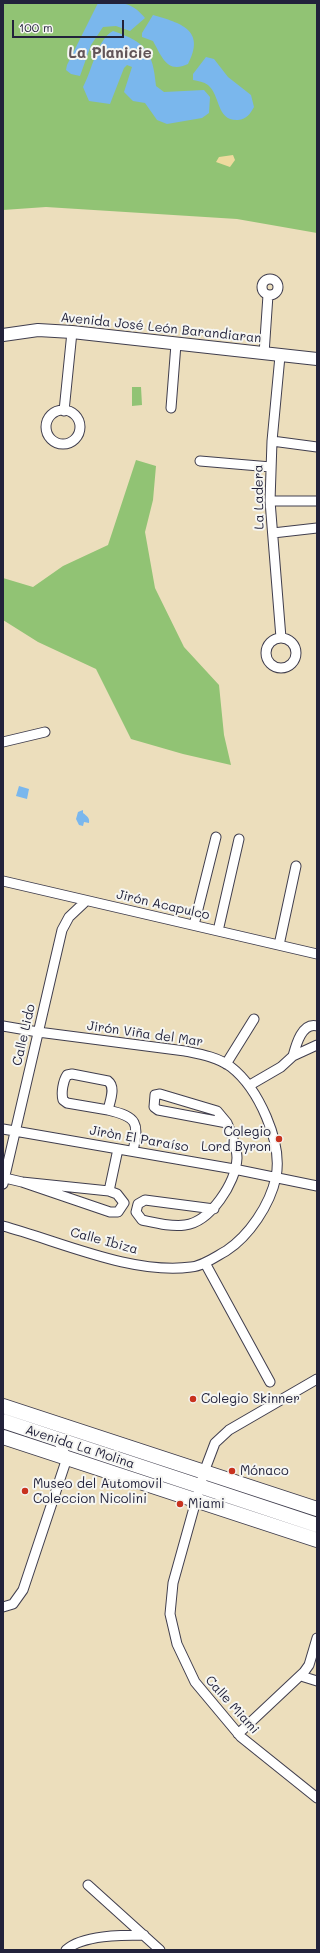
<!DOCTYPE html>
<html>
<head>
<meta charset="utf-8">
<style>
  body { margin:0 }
  #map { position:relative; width:320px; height:1953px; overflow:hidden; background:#ecdebc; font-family:Mali,sans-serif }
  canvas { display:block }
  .frame { position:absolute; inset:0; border:4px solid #22223b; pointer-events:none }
  .scale { position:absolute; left:12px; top:20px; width:112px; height:18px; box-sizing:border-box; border:2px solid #22223b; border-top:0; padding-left:5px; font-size:12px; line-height:14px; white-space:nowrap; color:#22223b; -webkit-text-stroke:3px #f6f6f2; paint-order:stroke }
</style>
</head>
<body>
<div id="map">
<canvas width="320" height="1953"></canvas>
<div class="frame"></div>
<div class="scale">100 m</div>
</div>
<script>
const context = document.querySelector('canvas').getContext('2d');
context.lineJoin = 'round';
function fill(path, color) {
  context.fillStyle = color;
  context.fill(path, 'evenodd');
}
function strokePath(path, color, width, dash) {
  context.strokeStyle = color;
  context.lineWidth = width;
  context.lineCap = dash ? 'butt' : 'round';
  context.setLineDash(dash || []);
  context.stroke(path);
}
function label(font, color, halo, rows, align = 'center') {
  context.font = font + ' Mali,sans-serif';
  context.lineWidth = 4;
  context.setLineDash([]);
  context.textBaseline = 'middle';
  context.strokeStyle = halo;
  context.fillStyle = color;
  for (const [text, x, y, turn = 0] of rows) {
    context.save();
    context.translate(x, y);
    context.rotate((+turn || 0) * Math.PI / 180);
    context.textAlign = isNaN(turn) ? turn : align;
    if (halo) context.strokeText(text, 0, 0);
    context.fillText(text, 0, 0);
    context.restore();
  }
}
fill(new Path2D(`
  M3 3H317V233L237 219 46 207 3 210Z
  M132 387H141L142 405 132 406Z
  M136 460 156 466 153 500 145 532 155 588 184 647 219 685 224 735 231 765 183 754 131 739 96 669 38 642 3 620V578L33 587 63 566 108 545Z`), '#91c374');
fill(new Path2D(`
  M233 155 235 160 230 167 216 162 219 157Z`), '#eeda9e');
fill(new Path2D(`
  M98 3C120 3 130 0 145 18L130 31 116 26 103 27 91 45 80 76 71 74 66 70 67 65Z
  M153 15C181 23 206 30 188 64 167 74 162 57 153 41L142 37V33Z
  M113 31C146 42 153 52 156 86L164 92 204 90 210 97 209 113 202 118 167 124 157 120 145 103 133 101 124 92 132 67 127 65 124 68 110 104 89 101 83 87C92 71 97 39 113 31Z
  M206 57 214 59 228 77 251 95 254 107C250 114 247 119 238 120 216 121 221 96 208 85 204 82 198 81 193 80V74Z
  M19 786 29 789 27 799 16 796Z
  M83 810V813C87 816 90 818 89 823L84 822 83 826 79 825 76 819 78 812Z`), '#7ab7ed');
const street = new Path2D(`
  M262 287a8 8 0 1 1 16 0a8 8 0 1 1-16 0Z
  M264 354 268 295
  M280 356 272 441 270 501 281 638
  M171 408 176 344
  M46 427a17 17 0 1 1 34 0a17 17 0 1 1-34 0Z
  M64 411 72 332
  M272 441 317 447
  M200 461 271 467
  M270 501H317
  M273 533 317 528
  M266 653a15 15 0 1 1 30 0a15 15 0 1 1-30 0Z
  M3 742 45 732
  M3 881 317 954
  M194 925 216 837
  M218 931 239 839
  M279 945 296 866
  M3 1026 38 1032 185 1051C200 1054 218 1057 231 1067 258 1088 283 1142 276 1177 270 1205 249 1236 226 1251 215 1257 203 1266 191 1267 132 1275 59 1241 3 1226
  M293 1056C296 1045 302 1022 317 1026
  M226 1064 254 1019
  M72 1074 108 1081C116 1087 110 1101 108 1110L67 1103 63 1100C61 1093 63 1081 67 1075Z
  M250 1085 281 1067 293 1056 317 1045
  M160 1094 217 1111 227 1123 158 1110 154 1107 155 1095Z
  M108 1110C138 1117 139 1123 133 1151
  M3 1129 234 1169 317 1186
  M5 1178 22 1182 109 1191 117 1194 124 1203 118 1212H110L22 1182
  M3 1184 62 930 69 917 86 901
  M109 1191 118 1149
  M214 1209 145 1200 138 1204 136 1212 142 1220C156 1223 171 1227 185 1225 210 1222 236 1183 237 1158 237 1147 231 1133 227 1123
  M205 1263 270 1382
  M317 1379 229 1430 215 1443 204 1472 173 1583 170 1614 177 1644 195 1682 241 1737 317 1798
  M3 1607 13 1604 23 1590 67 1458 57 1439
  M301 1676 317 1681
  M238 1734 304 1672 309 1665 317 1638
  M88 1885 160 1950
  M66 1950C82 1935 123 1935 144 1935`);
const secondary = new Path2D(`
  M3 335 38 330 72 332 317 359`);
const primary = new Path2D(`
  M3 1406 317 1509
  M3 1421 317 1525
  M3 1437 317 1540`);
strokePath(street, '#403e4e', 11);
strokePath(secondary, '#403e4e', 14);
strokePath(primary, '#403e4e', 16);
strokePath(street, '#fff', 9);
strokePath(secondary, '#fff', 12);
strokePath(primary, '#fff', 14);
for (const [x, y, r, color] of [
  [279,1139,4,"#c8321e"],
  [193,1399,4,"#c8321e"],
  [232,1471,4,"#c8321e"],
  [25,1491,4,"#c8321e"],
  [180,1504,4,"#c8321e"]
]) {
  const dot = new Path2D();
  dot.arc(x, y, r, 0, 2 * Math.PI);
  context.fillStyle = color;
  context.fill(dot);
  strokePath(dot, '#f6f6f2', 1.5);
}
label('13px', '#22223b', '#f6f6f2', [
  ["Avenida José León Barandiaran",161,328,6],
  ["La Ladera",259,497,-91],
  ["Jirón Acapulco",163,905,13],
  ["Jirón Viña del Mar",145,1034,8],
  ["Calle Lido",24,1035,-77],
  ["Jiròn El Paraíso",139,1139,10],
  ["Calle Ibiza",104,1241,15],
  ["Avenida La Molina",80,1447,18],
  ["Calle Miami",232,1705,48]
]);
label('13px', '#22223b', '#f6f6f2', [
  ["Colegio",271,1132,"right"],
  ["Lord Byron",271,1147,"right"],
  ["Colegio Skinner",201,1399],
  ["Mónaco",240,1471],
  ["Museo del Automovil",33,1484],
  ["Coleccion Nicolini",33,1499],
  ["Miami",188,1504]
], 'left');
label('bold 15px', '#615458', '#f6f6f2', [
  ["La Planicie",110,53]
]);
</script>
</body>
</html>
